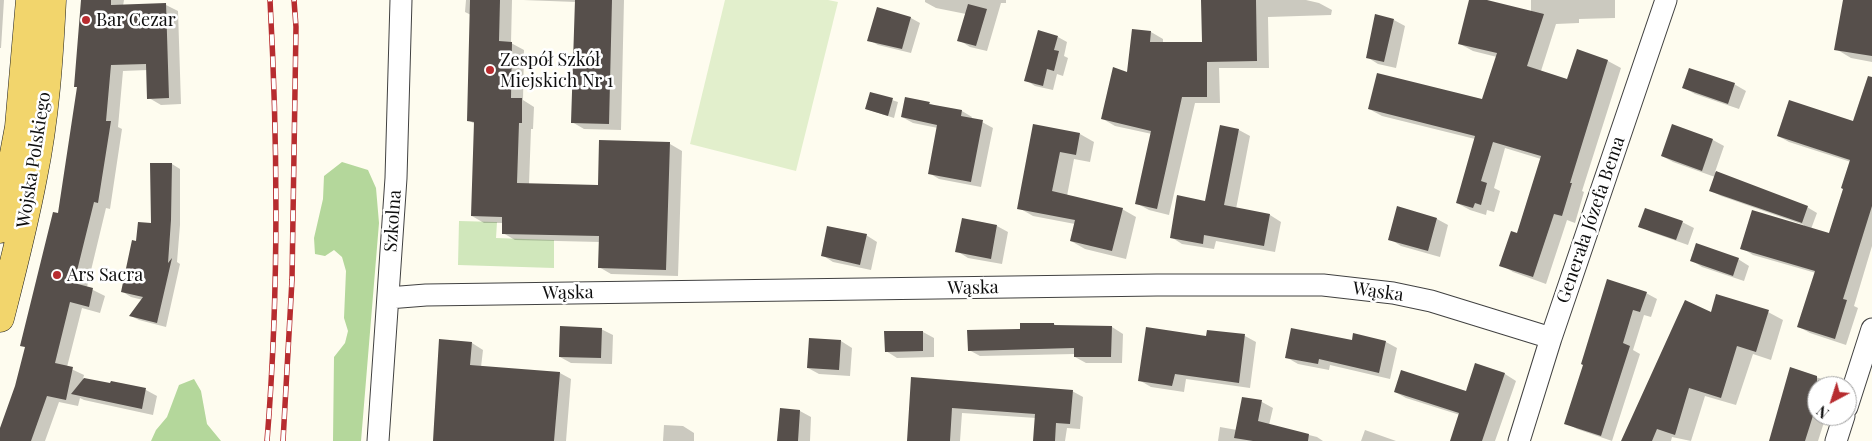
<!DOCTYPE html>
<html>
<head>
<meta charset="utf-8">
<style>
  body { margin:0 }
  #map { position:relative; width:1872px; height:441px; overflow:hidden; background:#fefcef; font-family:"Playfair Display",serif }
  canvas { display:block }
  .north { position:absolute; left:1807px; top:376px; width:50px; height:50px; box-sizing:border-box; background:#fff; border:1px solid #9f9f9f; border-radius:50%; rotate:220deg; font-size:14px; font-weight:700; line-height:20px; text-align:center; color:#0e0e0e }
  .north::after { content:''; display:block; margin:auto; width:18px; height:22px; background:#b72c2f; clip-path:polygon(50% 0,100% 100%,50% 72%,0 100%) }
</style>
</head>
<body>
<div id="map">
<canvas width="1872" height="441"></canvas>
<div class="north">N</div>
</div>
<script>
const context = document.querySelector('canvas').getContext('2d');
context.lineJoin = 'round';
function fill(path, color) {
  context.fillStyle = color;
  context.fill(path, 'evenodd');
}
function strokePath(path, color, width, dash) {
  context.strokeStyle = color;
  context.lineWidth = width;
  context.lineCap = dash ? 'butt' : 'round';
  context.setLineDash(dash || []);
  context.stroke(path);
}
function label(font, color, halo, rows, align = 'center') {
  context.font = font + ' "Playfair Display",serif';
  context.lineWidth = 5;
  context.setLineDash([]);
  context.textBaseline = 'middle';
  context.strokeStyle = halo;
  context.fillStyle = color;
  for (const [text, x, y, turn = 0] of rows) {
    context.save();
    context.translate(x, y);
    context.rotate((+turn || 0) * Math.PI / 180);
    context.textAlign = isNaN(turn) ? turn : align;
    if (halo) context.strokeText(text, 0, 0);
    context.fillText(text, 0, 0);
    context.restore();
  }
}
fill(new Path2D(`
  M459 221 497 222 496 238 554 240V268L458 265Z`), '#d0e7bb');
fill(new Path2D(`
  M342 162 368 170 376 188 379 223 361 441H333L334 357 345 343 348 331 344 318 346 271 342 257 334 250 325 256 315 254 314 238 323 199 324 176Z
  M194 379 201 391 207 424 221 441H151L156 430 167 417 179 385Z`), '#b4d79b');
fill(new Path2D(`
  M725 0H828L838 2 796 171 690 144Z`), '#e2efcc');
fill(new Path2D(`
  M0 0H4L1 48H0Z
  M82 0H124L123 6 166 5 178 11 181 104 161 105 149 98 148 70 123 71 118 127 122 129 110 209 106 208 87 287 105 296 100 313 82 308 67 367 84 375 83 379 146 390 157 396 153 415 84 400 80 398 78 406 59 402 45 441H0V429L16 387 59 215 78 88Z
  M466 0H512L511 43 524 50 523 100 534 107 533 129H531L529 184 599 187 670 144 682 151 678 276 611 274 599 267 600 242 515 240 503 233V223H484L472 216 475 124 468 120 471 15 465 12Z
  M523 0H624L621 130 584 129 572 122 576 2Z
  M925 0H1006V3H1001L987 51 970 47 959 40 966 14 936 8 925 2Z
  M1202 0H1306L1319 3 1332 10 1331 15 1268 17 1269 68H1219L1220 103H1195L1169 215 1149 210 1136 203 1152 134 1115 126 1103 119 1151 32 1163 39V43H1203Z
  M1471 0H1481L1531 12V0H1615V18L1579 19V23L1556 24 1541 71 1568 80 1578 51 1608 61 1621 68 1582 191 1584 192 1575 223 1567 220 1546 284 1513 272 1501 265 1517 234 1541 159 1505 148 1494 188 1500 191 1494 212 1487 210 1486 215 1470 210 1457 203 1475 139 1382 116 1369 109 1483 101 1497 57 1473 51 1460 44Z
  M1844 0H1872V62L1851 58 1836 49Z
  M911 18 920 23 911 53 878 45 869 40Z
  M1394 20 1405 26 1396 68 1378 64 1367 57Z
  M1058 37 1067 42 1064 56 1068 58 1063 76 1057 74 1053 90 1035 86 1026 80Z
  M1734 84 1746 91 1739 109 1695 94 1684 88Z
  M871 93 898 102 894 118 866 109Z
  M1872 97V246L1854 306 1858 308 1846 345 1810 333 1799 327 1816 273 1753 255 1742 248 1803 227 1804 225 1721 196 1711 191 1715 177 1673 162 1662 156 1713 140 1724 146 1715 172 1807 207 1817 213 1811 229 1829 235 1844 189 1851 162 1789 142 1778 136 1854 123Z
  M929 103 935 106 962 111 972 117 971 120 982 122 993 128 981 187 939 179 929 173 938 128 913 123 902 117Z
  M1034 126 1080 134 1094 142 1090 162 1074 159 1067 196 1122 209 1136 217 1126 259 1085 249 1071 241 1075 224 1033 216 1019 208Z
  M1239 130 1250 136 1236 209 1270 215 1281 222 1275 252 1216 241 1214 249 1182 244 1171 237 1206 202Z
  M172 164 180 169V225L177 262 180 264 166 327 139 320 131 316 143 300 131 297 123 292 152 225Z
  M1398 208 1437 219 1448 225 1440 257 1401 246 1390 239Z
  M1682 222 1694 228 1688 245 1651 232 1640 226Z
  M997 226 1008 232 1002 264 968 258 957 251Z
  M866 235 877 242 871 270 833 262 822 255Z
  M1738 259 1749 266 1744 281 1702 267 1691 260Z
  M1646 293 1657 299 1651 317 1644 315 1633 350 1640 354 1612 441 1577 429 1566 423 1585 365Z
  M1768 312 1783 320 1771 360 1753 354 1736 405 1705 396 1691 441 1672 437 1671 441H1623L1711 313Z
  M1054 324 1058 327H1112L1123 334 1122 363H1086L1075 357V354L980 356 969 350Z
  M601 329 613 335 612 364 571 363 560 357Z
  M1208 331 1245 336 1256 342 1250 388 1186 379 1184 392 1151 387 1139 380 1207 338Z
  M923 332 934 338V357L897 358 886 351Z
  M841 341 852 348 850 376 819 374 808 368Z
  M1353 341 1386 342 1397 348 1390 379 1330 365 1329 370 1298 364 1286 357Z
  M472 343 483 350 481 367 560 373 571 379 566 441H434Z
  M1476 365 1505 374 1516 381 1495 441H1452L1460 415 1406 398 1395 392 1466 393Z
  M1791 369 1825 380 1835 386H1817V416H1826L1818 441H1770Z
  M913 378 1072 391 1083 397 1080 429 1067 428 1065 441H1034L1036 418 962 413 960 441H909Z
  M1243 398 1262 402 1273 408 1269 425 1317 437 1323 441H1218L1220 427 1237 430Z
  M781 410 800 411 811 417 810 441H778Z
  M664 425 683 426 694 433V441H663Z
  M1365 430 1396 441H1361Z`), '#0003');
fill(new Path2D(`
  M81 0H111V5L166 3 169 98 147 99 146 64 111 65 106 121H111L98 203 94 202 74 283 93 288 89 307 70 302 55 363 73 367 66 400 47 396 31 441H0V428L15 386 25 347 20 346 53 212 58 213 77 87H74Z
  M470 0H500L499 41 512 42 511 98H522V123H519L517 183 598 185 599 140 670 142 666 270 598 268 599 236 502 234V217L471 216 474 122 467 121Z
  M575 0H612L609 124 571 123Z
  M1201 0H1256L1257 61 1207 62V97H1182L1157 209 1135 204 1151 131 1101 119 1113 67 1127 72 1132 29 1151 31 1150 42H1202Z
  M1469 0H1487L1544 14 1527 66 1567 79 1577 49 1608 60 1570 183H1572L1562 216 1554 214 1533 277 1499 266 1511 231 1517 233 1541 156 1493 142 1481 181 1487 183 1481 205 1475 203 1473 208 1456 203 1475 136 1368 109 1377 73 1482 99 1497 53 1458 44Z
  M1843 0H1872V56L1834 50Z
  M968 4 987 9 976 46 957 41Z
  M877 7 911 17 902 49 867 41Z
  M1375 14 1394 19 1384 62 1366 58Z
  M1038 30 1058 36 1054 50 1059 51 1054 71 1047 69 1043 86 1024 81Z
  M1689 68 1735 83 1728 104 1682 88Z
  M1868 76 1872 77V206L1843 299 1847 300 1835 339 1797 327 1815 271 1740 249 1752 210 1829 233 1843 189 1841 188 1850 160 1777 136 1789 100 1853 121Z
  M870 92 893 98 888 116 865 109Z
  M905 97 930 102 929 104 962 110 961 116 983 120 971 182 928 174 937 125 901 117Z
  M1033 124 1080 133 1076 155 1060 152 1052 191 1123 208 1112 251 1070 241 1075 220 1017 209Z
  M1672 124 1713 139 1702 171 1661 156Z
  M1220 125 1239 129 1224 205 1270 214 1264 246 1204 235 1203 244 1170 238 1177 195 1205 201Z
  M150 163H172L171 220 168 263 172 258 157 323 129 316 143 297 121 292 132 240 136 241 138 222 151 223Z
  M1716 171 1808 206 1802 223 1709 191Z
  M1397 206 1437 218 1428 251 1388 240Z
  M1645 208 1683 221 1676 240 1638 227Z
  M962 218 997 225 991 259 955 252Z
  M827 226 867 234 860 265 821 256Z
  M1696 243 1739 258 1733 276 1690 261Z
  M1607 279 1647 292 1640 312 1633 310 1623 343 1630 346 1601 436 1564 424 1583 365 1581 364Z
  M1716 294 1769 310 1756 352 1737 346 1721 398 1689 388 1675 435 1657 429 1652 441H1621L1685 300 1711 312Z
  M1020 323H1054V325L1112 326 1111 357H1074V348L968 351 967 330 1020 329Z
  M560 326 602 328 601 358 559 357Z
  M1146 327 1206 336 1207 330 1245 334 1239 383 1175 374 1172 386 1138 381Z
  M1291 328 1352 340 1353 333 1386 341 1379 373 1319 359 1318 364 1285 358Z
  M884 331H923V351L885 352Z
  M809 338 841 340 839 370 807 368Z
  M439 339 472 342 470 365 560 372 554 441H433Z
  M1475 363 1505 373 1482 441H1450L1459 413 1394 392 1401 370 1466 391Z
  M1790 367 1817 376V403L1805 441H1769Z
  M911 377 1073 390 1070 424 1056 423 1055 441H1033L1035 414 952 408 950 441H907Z
  M84 378 110 383 111 381 146 388 142 409 71 394Z
  M1242 397 1262 400 1258 421 1309 434 1308 441H1253L1234 438Z
  M780 408 800 410 798 441H777Z`), '#564f4b');
const minor = new Path2D(`
  M388 298 426 295 1157 285H1323L1393 293 1431 301 1551 338
  M1847 407 1872 329
  M378 441 396 178 401 0
  M1519 441 1551 338 1666 0
  M1836 441 1844 416`);
const primary = new Path2D(`
  M0 229 19 127 30 0
  M0 318C12 271 24 225 33 177 45 119 49 59 52 0`);
strokePath(minor, '#414141', 23);
strokePath(primary, '#1f1f1f', 29);
strokePath(minor, '#fff', 21);
strokePath(primary, '#f2d56c', 28);
const rail = new Path2D(`
  M267 441C279 294 278 147 270 0
  M283 441 292 280 296 27 294 0`);
strokePath(rail, '#b72c2f', 5.5);
strokePath(rail, '#fff', 4, [11]);
for (const [x, y, r, color] of [
  [86,20,5,"#b72c2f"],
  [490,70,5,"#b72c2f"],
  [57,275,5,"#b72c2f"]
]) {
  const dot = new Path2D();
  dot.arc(x, y, r, 0, 2 * Math.PI);
  context.fillStyle = color;
  context.fill(dot);
  strokePath(dot, '#fff', 2);
}
label('18px', '#0e0e0e', '#fff', [
  ["Bar Cezar",96,20],
  ["Zespół Szkół",500,60],
  ["Miejskich Nr 1",500,81],
  ["Ars Sacra",67,275]
], 'left');
label('18px', '#0e0e0e', '#fff', [
  ["Wojska Polskiego",34,160,-81],
  ["Generała Józefa Bema",1591,220,-71],
  ["Szkolna",393,221,-86],
  ["Wąska",973,288,-1],
  ["Wąska",1378,292,8],
  ["Wąska",568,293,-1]
]);
</script>
</body>
</html>
